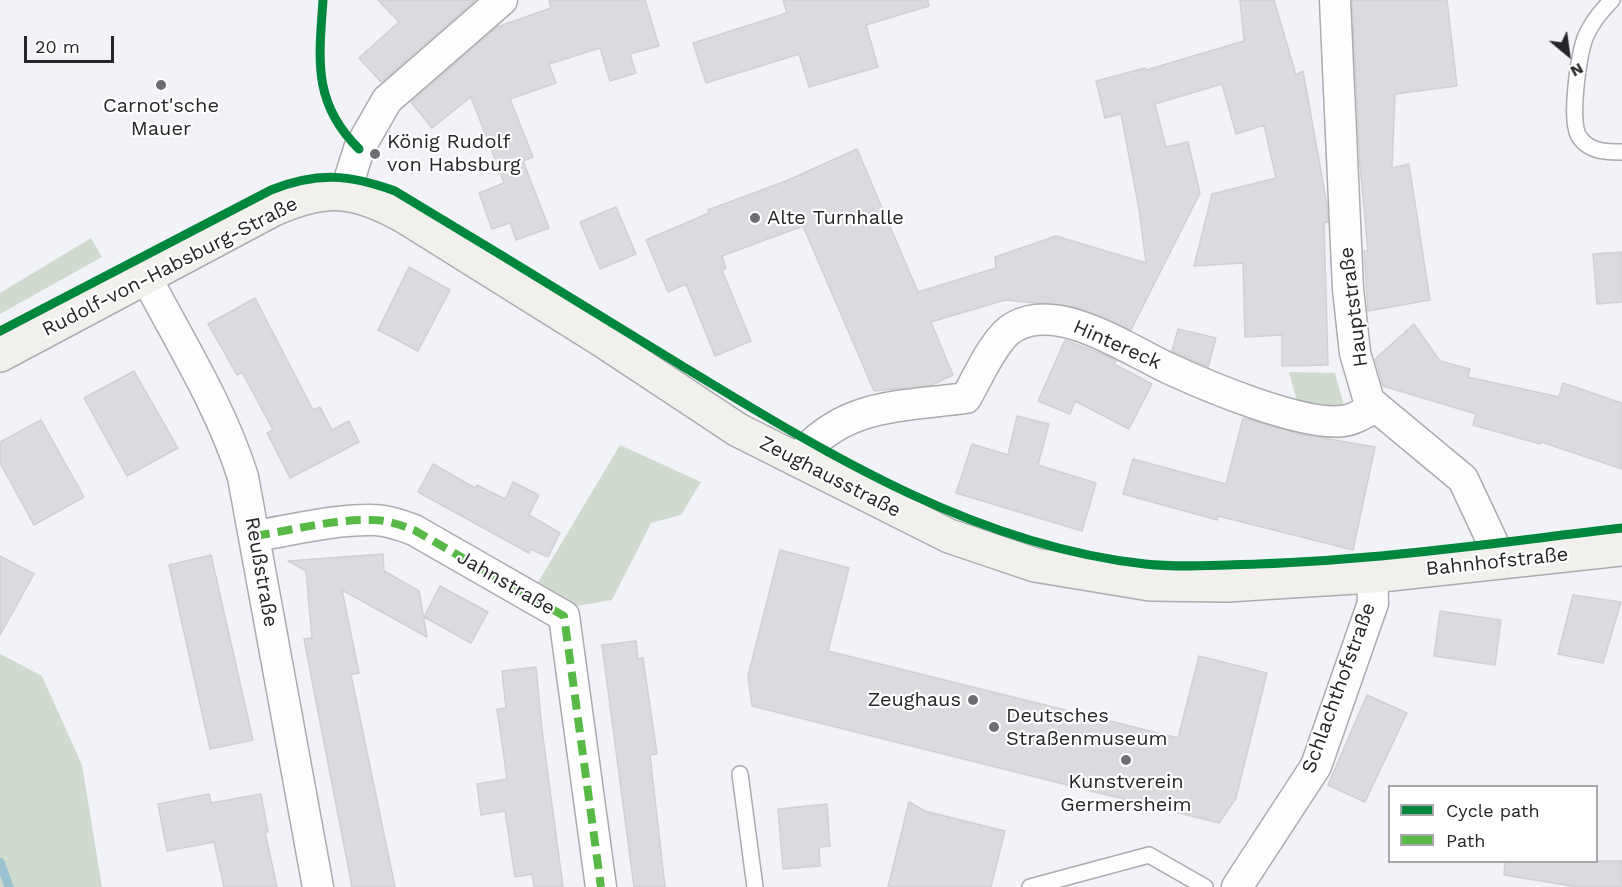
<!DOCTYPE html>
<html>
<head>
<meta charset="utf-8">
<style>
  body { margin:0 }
  #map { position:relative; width:1622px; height:887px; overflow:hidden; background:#f2f3f8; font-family:"Work Sans",sans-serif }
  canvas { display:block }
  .legend { position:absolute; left:1388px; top:785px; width:210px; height:78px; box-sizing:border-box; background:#fff; border:2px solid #a8a8aa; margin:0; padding:8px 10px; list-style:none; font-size:18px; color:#25262a }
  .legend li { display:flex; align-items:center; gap:12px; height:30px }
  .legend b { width:30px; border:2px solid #a8a8aa }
  .north { position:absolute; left:1538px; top:24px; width:60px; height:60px; -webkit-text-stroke:4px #fff; paint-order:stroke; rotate:151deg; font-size:16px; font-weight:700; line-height:24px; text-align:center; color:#25262a }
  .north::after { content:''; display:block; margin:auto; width:21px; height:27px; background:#25262a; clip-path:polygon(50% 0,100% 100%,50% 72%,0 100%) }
  .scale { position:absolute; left:24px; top:36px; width:90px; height:27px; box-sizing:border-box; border:3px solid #25262a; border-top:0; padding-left:8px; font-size:18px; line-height:21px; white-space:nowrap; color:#25262a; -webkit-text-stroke:4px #fff; paint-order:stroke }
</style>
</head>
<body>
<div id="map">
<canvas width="1622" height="887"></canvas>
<ul class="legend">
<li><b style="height:8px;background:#00873e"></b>Cycle path</li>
<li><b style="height:8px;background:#58b947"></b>Path</li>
</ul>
<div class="north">N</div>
<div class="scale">20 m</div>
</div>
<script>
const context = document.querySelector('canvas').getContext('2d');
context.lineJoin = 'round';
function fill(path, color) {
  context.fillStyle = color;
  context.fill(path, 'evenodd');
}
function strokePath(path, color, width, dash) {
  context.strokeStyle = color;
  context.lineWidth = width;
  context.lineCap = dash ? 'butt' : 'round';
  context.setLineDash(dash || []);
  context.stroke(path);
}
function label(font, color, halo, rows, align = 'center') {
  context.font = font + ' "Work Sans",sans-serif';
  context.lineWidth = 4.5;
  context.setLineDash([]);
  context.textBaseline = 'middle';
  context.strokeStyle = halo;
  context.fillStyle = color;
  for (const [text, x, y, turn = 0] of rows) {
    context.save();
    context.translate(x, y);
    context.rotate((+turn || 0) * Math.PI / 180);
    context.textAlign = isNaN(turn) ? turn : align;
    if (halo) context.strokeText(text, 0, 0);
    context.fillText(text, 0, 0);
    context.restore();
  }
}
fill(new Path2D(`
  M91 238 102 257 0 314V293Z
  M1289 372 1335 373 1345 409H1299Z
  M620 445 701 482 681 515 651 523 612 600 577 606 537 584Z
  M0 654 42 676 82 765 102 887H0Z`), '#d0dace');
strokePath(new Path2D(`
  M0 862 9 887`), '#99c1d0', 9);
const building = new Path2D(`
  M378 0H476L381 82 359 58 399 22Z
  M549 0H645L659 46 630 54 636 73 610 81 600 48 549 64 556 83 510 99 533 157 523 161 549 228 516 240 510 223 492 229 479 193 504 183 471 97 432 128 411 102 497 27 551 8Z
  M783 0H928L929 6 866 25 878 67 809 87 799 54 706 83 693 43 787 13Z
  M1240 0H1274L1296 75 1303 71 1327 205 1328 222 1324 223 1328 365 1282 366V335L1245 337 1243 263 1194 266 1212 194 1276 178 1264 125 1236 134 1222 84 1155 104 1166 147 1188 142 1200 193 1131 330 1076 307 1005 300 931 322 953 375 932 385 874 391 803 226 722 256 726 268 722 270 751 341 715 356 686 284 668 292 646 240 709 213 708 210 786 181 857 149 918 292 996 268 995 257 1056 236 1146 263 1139 209 1121 114 1105 118 1096 81 1145 68 1146 70 1244 41Z
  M1352 0H1447L1457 86 1395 94 1392 168 1409 164 1430 300 1368 311 1364 251H1368L1360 165Z
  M616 207 636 254 600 269 580 222Z
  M1622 252V302L1597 304 1593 254Z
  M409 267 450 290 418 351 378 330Z
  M255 298 313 410 320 407 332 430 349 421 359 442 290 478 267 433 273 430 242 372 237 375 208 324Z
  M1414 324 1440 361 1470 369 1468 377 1559 397 1563 383 1622 403V469L1541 442 1540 444 1473 425 1476 414 1383 386 1375 359Z
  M1178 329 1216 338 1208 367 1172 351Z
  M1065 340 1107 356 1116 361 1114 364 1152 384 1129 429 1075 401 1070 414 1038 401Z
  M134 371 178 448 127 476 84 398Z
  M1017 416 1049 424 1038 465 1096 483 1082 531 956 493 972 444 1008 455Z
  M1243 418 1300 434 1375 447 1353 550 1218 516 1217 520 1123 494 1133 459 1226 484Z
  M41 420 84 497 34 525 0 463V442Z
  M433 464 475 488 477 485 505 499 513 482 539 495 529 515 560 533 548 557 530 549 529 553 418 492Z
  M780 550 849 568 828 651 1178 738 1199 656 1267 673 1236 798 1219 823 752 706 748 676Z
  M383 554 384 571 419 591 427 637 342 590 359 673 351 675 395 887H352L304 639 312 638 306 571 288 561Z
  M211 555 253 740 210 749 169 565Z
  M0 556 34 574 0 635Z
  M440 586 488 612 471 643 424 617Z
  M1573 595 1621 602 1603 663 1558 654Z
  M1440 611 1501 620 1495 665 1434 656Z
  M636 641 638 659 643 658 657 754 650 755 665 887H634L602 645Z
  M536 667 542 730 563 887H534L532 874 515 877 505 811 481 815 477 784 507 779 497 709 506 708 502 671Z
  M1367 695 1407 713 1365 802 1328 785Z
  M209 794 211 803 261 794 268 832H265L277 887H224L214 842 167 851 158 804Z
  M909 802 925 811 1005 831 991 887H888Z
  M827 804 830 846 819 847 820 866 783 869 778 809Z
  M1505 861H1622V887H1578L1504 875Z`);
fill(building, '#dcdade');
strokePath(building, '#d2d0d3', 1.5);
const lane = new Path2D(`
  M1612 0C1601 11 1591 23 1585 38 1579 55 1568 124 1580 138 1590 152 1607 152 1622 152
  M740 774 755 887
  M1030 887 1149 855 1205 887`);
const street = new Path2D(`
  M1335 0 1348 289 1355 353 1369 401 1463 479 1493 543 1496 562
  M345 193 359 149 387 100 502 0
  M146 277C180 342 221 407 243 477L318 887
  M796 461C842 403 898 407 966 398 977 379 995 337 1014 327 1060 301 1128 350 1170 369 1209 387 1302 426 1343 421 1354 420 1366 412 1376 407
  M255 536C293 530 334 519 373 520 387 520 401 525 414 530L564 616 601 887
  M1237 887 1316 766 1373 603 1372 576`);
const secondary = new Path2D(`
  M0 355 272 210C326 186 355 188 407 218L602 340 738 430 949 536 1035 565 1150 584 1227 585 1372 576 1622 549`);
strokePath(lane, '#aaacaf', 18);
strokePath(street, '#aaacaf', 33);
strokePath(secondary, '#aaacaf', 36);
strokePath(lane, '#fdfdfe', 15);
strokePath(street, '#fdfdfe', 30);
strokePath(secondary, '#f1f0ed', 33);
strokePath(new Path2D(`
  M255 536C293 530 334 519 373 520 387 520 401 525 414 530L564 616 601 887`), '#58b947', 8, [15, 8]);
strokePath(new Path2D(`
  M323 0C319 59 312 103 359 149
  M0 331 271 190C317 172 349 174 395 191 490 248 585 306 679 364 824 452 973 545 1145 564 1182 568 1221 565 1258 564 1380 560 1501 542 1622 528`), '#00873e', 9);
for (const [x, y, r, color] of [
  [161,85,6,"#6d6e72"],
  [375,154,6,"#6d6e72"],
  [755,218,6,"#6d6e72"],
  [973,700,6,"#6d6e72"],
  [994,727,6,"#6d6e72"],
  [1126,760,6,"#6d6e72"]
]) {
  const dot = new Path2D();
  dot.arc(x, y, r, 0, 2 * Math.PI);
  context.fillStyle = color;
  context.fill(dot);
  strokePath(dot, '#fff', 2);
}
label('20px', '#25262a', '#fff', [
  ["Carnot'sche",161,106,"center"],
  ["Mauer",161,129,"center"],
  ["König Rudolf",387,142],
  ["von Habsburg",387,165],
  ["Alte Turnhalle",767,218],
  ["Zeughaus",961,700,"right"],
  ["Deutsches",1006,716],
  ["Straßenmuseum",1006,739],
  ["Kunstverein",1126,782,"center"],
  ["Germersheim",1126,805,"center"]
], 'left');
label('20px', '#25262a', '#fff', [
  ["Rudolf-von-Habsburg-Straße",170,267,-27],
  ["Hauptstraße",1354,307,-97],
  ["Hintereck",1117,345,24],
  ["Zeughausstraße",830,477,27],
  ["Bahnhofstraße",1497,562,-6],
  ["Reußstraße",261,572,80],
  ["Jahnstraße",506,583,30],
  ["Schlachthofstraße",1339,688,-70]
]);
</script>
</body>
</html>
